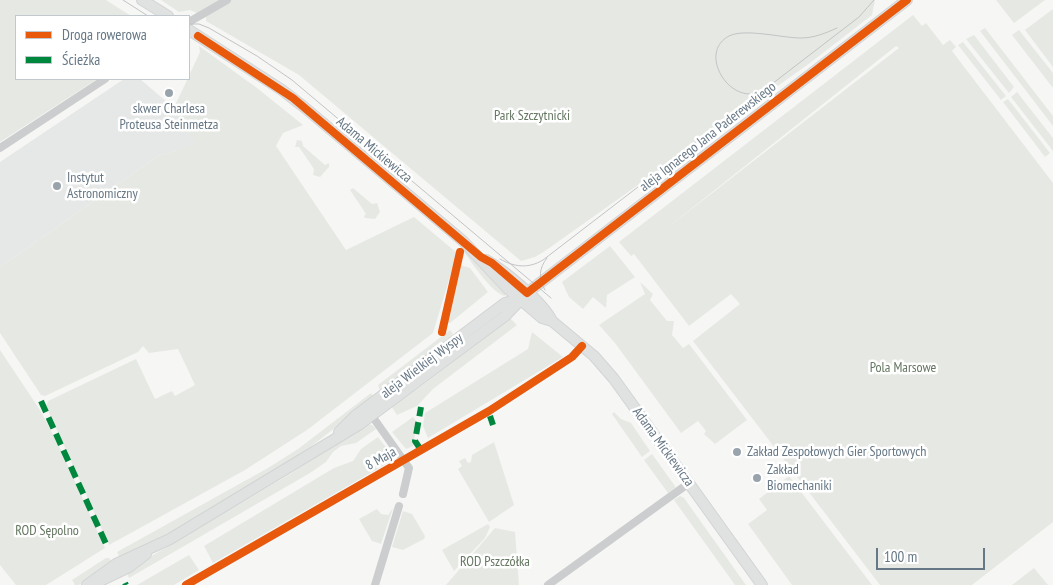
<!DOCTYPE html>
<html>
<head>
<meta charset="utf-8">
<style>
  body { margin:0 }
  #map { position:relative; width:1053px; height:585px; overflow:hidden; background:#f6f6f5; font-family:"PT Sans Narrow",sans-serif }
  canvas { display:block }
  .legend { position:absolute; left:15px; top:15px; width:175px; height:65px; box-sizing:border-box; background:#fff; border:1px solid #c2c9ce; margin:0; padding:6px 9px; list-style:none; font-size:15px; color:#667785 }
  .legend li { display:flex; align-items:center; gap:10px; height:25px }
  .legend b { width:25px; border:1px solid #c2c9ce }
  .scale { position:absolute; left:876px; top:548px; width:109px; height:22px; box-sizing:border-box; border:2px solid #667785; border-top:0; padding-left:6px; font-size:15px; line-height:18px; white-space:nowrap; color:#667785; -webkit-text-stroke:4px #fff; paint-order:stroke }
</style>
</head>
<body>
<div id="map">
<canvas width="1053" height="585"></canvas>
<ul class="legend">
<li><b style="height:6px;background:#e8590c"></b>Droga rowerowa</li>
<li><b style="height:6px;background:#00873e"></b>Ścieżka</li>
</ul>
<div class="scale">100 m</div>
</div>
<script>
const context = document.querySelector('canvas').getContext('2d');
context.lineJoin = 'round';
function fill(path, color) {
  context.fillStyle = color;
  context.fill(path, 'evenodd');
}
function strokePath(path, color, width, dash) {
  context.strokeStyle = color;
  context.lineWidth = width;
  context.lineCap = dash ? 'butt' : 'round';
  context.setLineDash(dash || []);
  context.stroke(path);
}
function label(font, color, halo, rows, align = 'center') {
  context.font = font + ' "PT Sans Narrow",sans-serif';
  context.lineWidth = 5;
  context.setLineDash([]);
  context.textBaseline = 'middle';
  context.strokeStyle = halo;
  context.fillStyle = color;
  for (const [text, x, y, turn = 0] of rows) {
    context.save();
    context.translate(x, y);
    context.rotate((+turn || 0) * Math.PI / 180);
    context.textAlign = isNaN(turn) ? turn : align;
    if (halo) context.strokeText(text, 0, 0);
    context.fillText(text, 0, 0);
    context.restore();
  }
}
fill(new Path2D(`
  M124 79H140L174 108 197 144 158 156 0 267V162Z`), '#e6e7e7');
fill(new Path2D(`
  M0 0H106L131 16H16V79H97L0 142Z
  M161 0H875L872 15 810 63 545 251 535 257 521 261 299 75 206 21V17L190 10 179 12Z
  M996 0H1045L1014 23Z
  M1053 9V67L1025 30Z
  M913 15 922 26 926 23 943 45 950 40 956 47 952 51 1053 183V522L972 585H880L693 341 740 304 731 294 689 326 634 254 631 256 619 242ZM896 46 899 48 667 228Z
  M985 28 1053 116V126L980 31Z
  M1019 30 1053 73V88L1012 35Z
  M974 35 1014 87 1009 93 966 39Z
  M963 42 1006 96 1001 100 958 45Z
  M199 46 257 88 303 125 283 133 276 146 346 250 414 217 457 253 433 333 307 430 245 470 109 545 46 406 48 401 136 359 155 399 172 391 175 396 195 385 178 349 149 353 143 346 138 352 45 396 41 395 0 333V267L158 156 196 144 174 108 200 52Z
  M1017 92 1053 138V151L1011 97Z
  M1008 99 1050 153 1045 157 1003 102Z
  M297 140 302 141 303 146 325 165 329 163V167L320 177 313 175 314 169 299 147H295Z
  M353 188 372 204 377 203 380 212 375 219 365 218 364 216 366 214 350 190Z
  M461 244 505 290V296C492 294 470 260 461 248Z
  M610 246 635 277 607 295 606 308 593 297 583 309 569 297 562 282Z
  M460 265 470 268 488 292 450 323H446Z
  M640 282 653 294 650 300 667 321H674L672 335 683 348 689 344 747 420 715 444 704 434 706 431 698 421 681 433 615 343 599 325 645 294Z
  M510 318 517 325 433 389 417 406 397 415 391 406 424 384Z
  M450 330 453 334 444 345 381 393 378 385Z
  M532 332 563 357 428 438 423 426 425 413 528 349Z
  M0 350 40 410 58 444 105 548 46 585H16L0 565Z
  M371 393 374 398 288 464 162 538 120 559 117 552 268 468 298 449Z
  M614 412 621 419 631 423 650 451 642 457 612 414Z
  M413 417 417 422 413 446 406 449 392 432Z
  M367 424 372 425 376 429 356 443 341 446 333 452 326 462 310 473 129 578 126 571 290 474Z
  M378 437 395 459 213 563 204 546 334 468 353 461 361 449Z
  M494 442 514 505 489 522 458 469 462 466 459 461 465 458 468 463 471 462 472 455Z
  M652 454 675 486V488L668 493 644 460Z
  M789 476 872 585H792L748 524 767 510 759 499Z
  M680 496 684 498 746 585H735L674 500Z
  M393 508 381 544 372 541 359 519 377 509 381 514 388 515Z
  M403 511 412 514 425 536 424 539 403 550 392 547Z
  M488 524 490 527 485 538 454 571 442 550Z
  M495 528 515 532 519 585H446Z
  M189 555 199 570 174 585H137Z
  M106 558H109L113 563 79 585H75L72 580Z
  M1034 568 1048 585H1012Z`), '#e6e9e3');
const secondary = new Path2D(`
  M142 0 168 16
  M189 30 282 90 304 107 463 241 508 289 542 318 552 321 594 356 614 379 762 585
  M486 260C505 271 543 302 552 321
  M339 432 355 416 505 303 519 299
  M96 583 129 567 146 554
  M87 585 116 564 170 539 360 424 505 316 527 293 907 0`);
strokePath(secondary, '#d3d4d5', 12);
strokePath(new Path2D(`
  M189 22 227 0
  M0 148 105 79
  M372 416 409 468 403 494
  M186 585 489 411 572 357 582 346
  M375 585 399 506
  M548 585 689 483`), '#cccdce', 8);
strokePath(secondary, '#e0e1e1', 10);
strokePath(new Path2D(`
  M123 0 148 16
  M189 24H199L209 28 257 56 292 80 551 298
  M759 92C730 105 697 53 729 36 745 28 782 38 801 38 814 38 826 33 837 28
  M500 259C514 267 528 269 543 260L859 17 874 0
  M545 290C538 279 539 268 547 258`), '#c2c3c5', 1);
strokePath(new Path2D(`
  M41 401 107 546
  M490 416 493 425
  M421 450 415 441 421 407
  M125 583 126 585`), '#00873e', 6, [12, 6]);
strokePath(new Path2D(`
  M198 36 293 98 481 257 492 263 527 293 907 0
  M442 332 460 252
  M186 585 489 411 572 357 582 346`), '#e8590c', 8);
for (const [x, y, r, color] of [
  [169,93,5,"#98a3ac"],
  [57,186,5,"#98a3ac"],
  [737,452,5,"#98a3ac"],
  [757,478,5,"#98a3ac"]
]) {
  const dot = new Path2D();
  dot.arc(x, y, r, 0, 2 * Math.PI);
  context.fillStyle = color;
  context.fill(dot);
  strokePath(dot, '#fff', 2);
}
label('14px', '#667785', '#fff', [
  ["skwer Charlesa",169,109,"center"],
  ["Proteusa Steinmetza",169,125,"center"],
  ["Instytut",67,178],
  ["Astronomiczny",67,194],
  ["Zakład Zespołowych Gier Sportowych",747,452],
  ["Zakład",767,470],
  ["Biomechaniki",767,486]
], 'left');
label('14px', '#657761', '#fff', [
  ["Park Szczytnicki",532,116],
  ["Pola Marsowe",903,368],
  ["ROD Sępolno",47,531],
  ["ROD Pszczółka",495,562]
]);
label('14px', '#667785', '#fff', [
  ["aleja Ignacego Jana Paderewskiego",708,137,-38],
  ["Adama Mickiewicza",374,150,40],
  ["aleja Wielkiej Wyspy",422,366,-37],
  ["Adama Mickiewicza",663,447,54],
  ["8 Maja",381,459,-29]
]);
</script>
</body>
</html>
